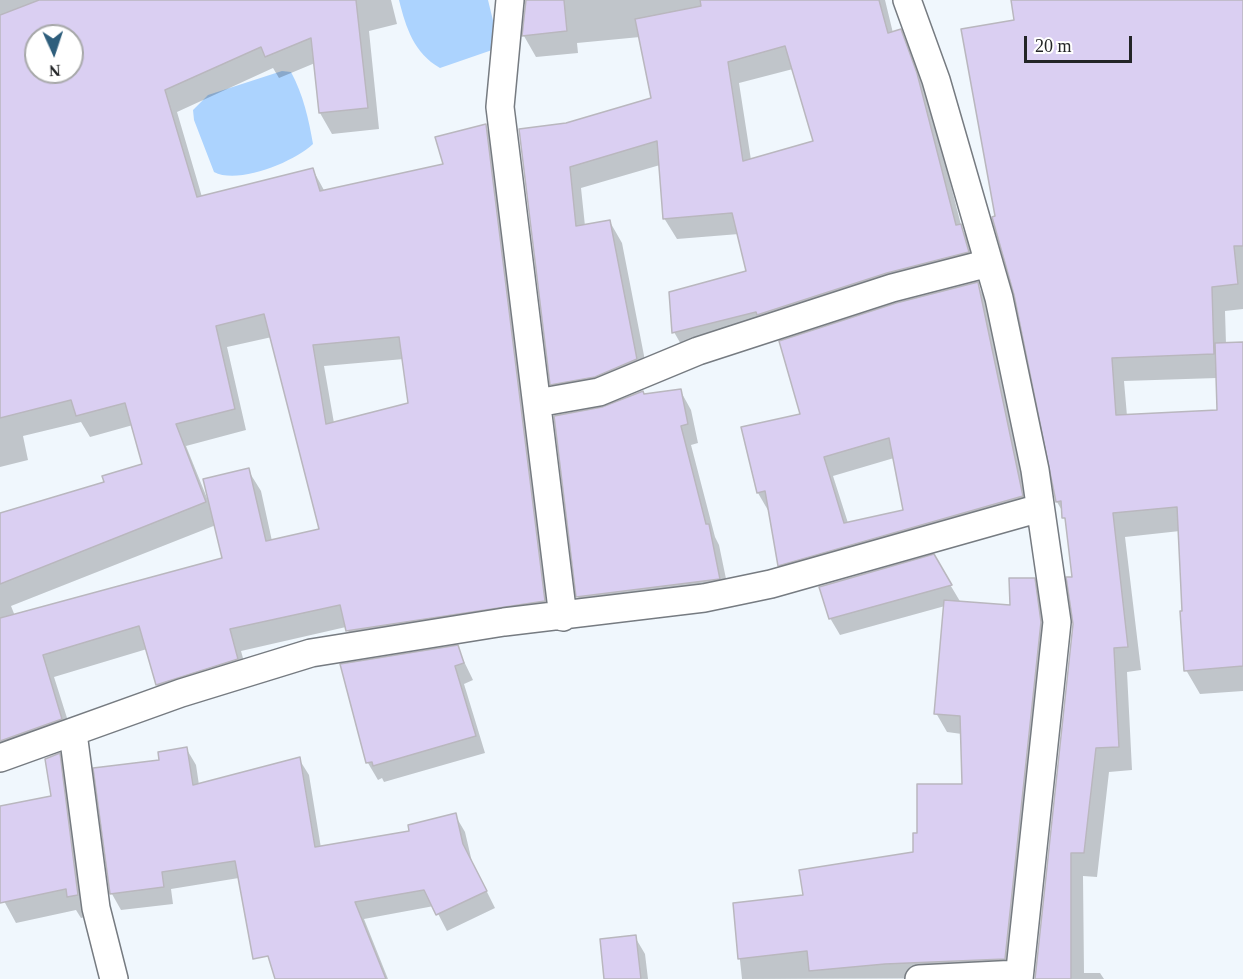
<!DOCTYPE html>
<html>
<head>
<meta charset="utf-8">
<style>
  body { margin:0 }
  #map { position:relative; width:1243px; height:979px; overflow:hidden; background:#f0f7fd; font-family:Georgia,serif }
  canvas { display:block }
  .north { position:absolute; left:24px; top:24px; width:60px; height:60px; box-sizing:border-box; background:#fff; border:2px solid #a7a8a9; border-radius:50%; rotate:177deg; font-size:16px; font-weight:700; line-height:24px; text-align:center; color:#232527 }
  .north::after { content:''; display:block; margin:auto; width:21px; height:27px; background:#2e5e7c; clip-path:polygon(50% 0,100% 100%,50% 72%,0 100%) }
  .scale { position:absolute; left:1024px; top:36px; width:108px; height:27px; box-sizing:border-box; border:3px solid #232527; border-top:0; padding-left:8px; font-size:18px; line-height:21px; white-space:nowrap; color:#232527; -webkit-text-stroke:4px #fff; paint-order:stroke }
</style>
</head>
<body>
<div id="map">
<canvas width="1243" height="979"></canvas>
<div class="north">N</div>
<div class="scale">20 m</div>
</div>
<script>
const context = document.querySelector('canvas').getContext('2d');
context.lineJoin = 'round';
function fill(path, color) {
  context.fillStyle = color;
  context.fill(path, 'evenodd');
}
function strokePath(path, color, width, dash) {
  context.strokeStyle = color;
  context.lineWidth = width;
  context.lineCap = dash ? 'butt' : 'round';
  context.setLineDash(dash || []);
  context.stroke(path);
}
fill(new Path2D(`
  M399 0H488L496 33 495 49 440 68C414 53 406 28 399 0Z
  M282 71 291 72C303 94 309 120 313 144 294 162 238 185 214 172L194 120 193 110 208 95Z`), '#acd3fe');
fill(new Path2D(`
  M0 0H391L397 24 369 31 379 129 332 134 320 113 315 63 279 78 273 68 177 112 202 197 313 170 325 192 445 165 485 126 498 147 557 622 360 652 346 627 241 651 249 680 170 706 157 685 147 649 54 677 74 740 0 767V514L106 483 143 465 133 425 90 437 81 422 23 436 28 460 0 467ZM36 36H72V72H36ZM272 337 321 530 272 541 261 491 248 470 209 503 186 446 246 430 227 347ZM404 359 410 404 334 423 324 366ZM216 525 224 559 15 616 11 606Z
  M497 0H885L893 33 900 31 912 52 928 95 962 229 973 247 980 273 686 353 674 332 748 272 739 234 677 239 664 218 660 165 581 188 585 226 610 222 622 243 649 381 564 406 552 384 566 125 652 99 640 37 577 43 578 53 536 57 524 36 525 4 505 14ZM793 69 815 142 751 160 739 83Z
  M1013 0H1243V309L1225 311 1226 344 1243 343V691L1200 694 1186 670 1180 531 1125 537 1141 670 1127 672 1132 770 1109 772 1097 877 1083 876 1084 973H1100L1104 979H1036L1074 624V579L1064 514 1057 502 1016 294 997 218 1016 21ZM1217 378 1218 411 1127 416 1124 381Z
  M977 284 988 303 1033 515 790 584 779 565 769 512 758 493 743 428 802 415ZM894 458 905 511 848 523 833 476Z
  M680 390 691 410 698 443 691 445 715 537 719 545 730 598 589 616 578 597 556 417 602 409 644 395Z
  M933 556 961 603 1011 607 1034 580 1045 599 1051 643 1016 978 742 979 734 904 805 897 914 853 918 834 964 786 962 734 947 732 936 713 945 606 840 635 830 618Z
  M457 647 473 680 464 684 485 753 384 782 382 778 378 780 368 763Z
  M186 748 196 765 199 785 299 759 309 775 321 848 411 832 455 815 465 832 472 862 495 908 447 931 434 906 364 919 388 979H286L245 877 171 889 173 904 121 910 112 894 161 762Z
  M59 755 71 776 90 916 81 918 76 910 16 923 4 901 0 900V808L53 797Z
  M635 937 645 954 648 979H606Z`), '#0003');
const building = new Path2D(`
  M39 0H356L368 108 319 113 311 38 265 57 261 47 165 90 197 197 313 168 320 191 443 164 435 137 486 124 545 601 346 631 340 605 230 629 238 659 156 685 139 626 43 655 62 719 0 741V618L222 558 203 479 249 468 266 541 319 529 264 314 216 326 235 409 176 424 206 502 0 584V513L104 482 102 476 142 464 125 403 76 416 71 400 0 418V15ZM36 36H72V72H36ZM399 337 408 403 326 424 313 345Z
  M526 0H564L567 31 522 36Z
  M700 0H879L888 33 901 29 917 73 956 225 961 224 969 252 887 273 757 315 756 312 672 333 669 292 746 271 732 213 663 219 657 141 570 167 576 226 610 220 637 359 595 377 550 385 519 129 566 123 651 98 635 19 701 6ZM785 46 813 141 743 161 728 62Z
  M1011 0H1243V246H1234L1238 284 1212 287 1214 354 1112 358 1116 415 1217 410 1215 343 1243 342V666L1184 671 1180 611H1182L1177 507 1113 513 1128 647 1114 648 1119 747 1096 748 1084 853H1071V979H1035L1073 624 1066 577H1072L1065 518H1062L1061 501 1056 502 1014 295 992 217 995 216 961 29 1014 20Z
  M978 282 1023 496 778 566 765 491 757 493 741 427 800 414 779 341 896 303ZM889 438 903 510 844 523 824 457Z
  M681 389 688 424 681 426 706 524H709L720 579 576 597 554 416 602 407 643 391 644 394Z
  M934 554 952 585 829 619 819 587Z
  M1009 578H1035L1041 622 1005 959 885 964 809 971 807 951 738 959 733 903 803 895 799 870 913 852V833H917V784H962L960 716 934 714 944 600 1010 605Z
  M458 645 464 663 455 666 476 736 373 766 372 762 366 763 340 664Z
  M187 747 193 785 300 757 315 847 409 831 408 825 456 813 463 844 487 891 436 915 424 890 355 902 386 979H275L268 956 253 959 235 861 162 872 164 887 110 894 93 768 159 760 158 752Z
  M60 753 78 895 67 897 66 889 0 903V806L51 796 45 759Z
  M636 935 641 979H604L600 939Z`);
fill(building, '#dacff2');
strokePath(building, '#b9b7be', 1.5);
const street = new Path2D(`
  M510 0 500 107 563 617
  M907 0 936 80 999 298 1035 470 1057 622 1019 979
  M537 403 599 392 698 351 815 313 892 288 989 263
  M73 733 96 908 114 979
  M0 758 181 693 311 653 504 622 704 598 771 584 1040 508
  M919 979 1019 974`);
strokePath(street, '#767b81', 30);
strokePath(street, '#fff', 27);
</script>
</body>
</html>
